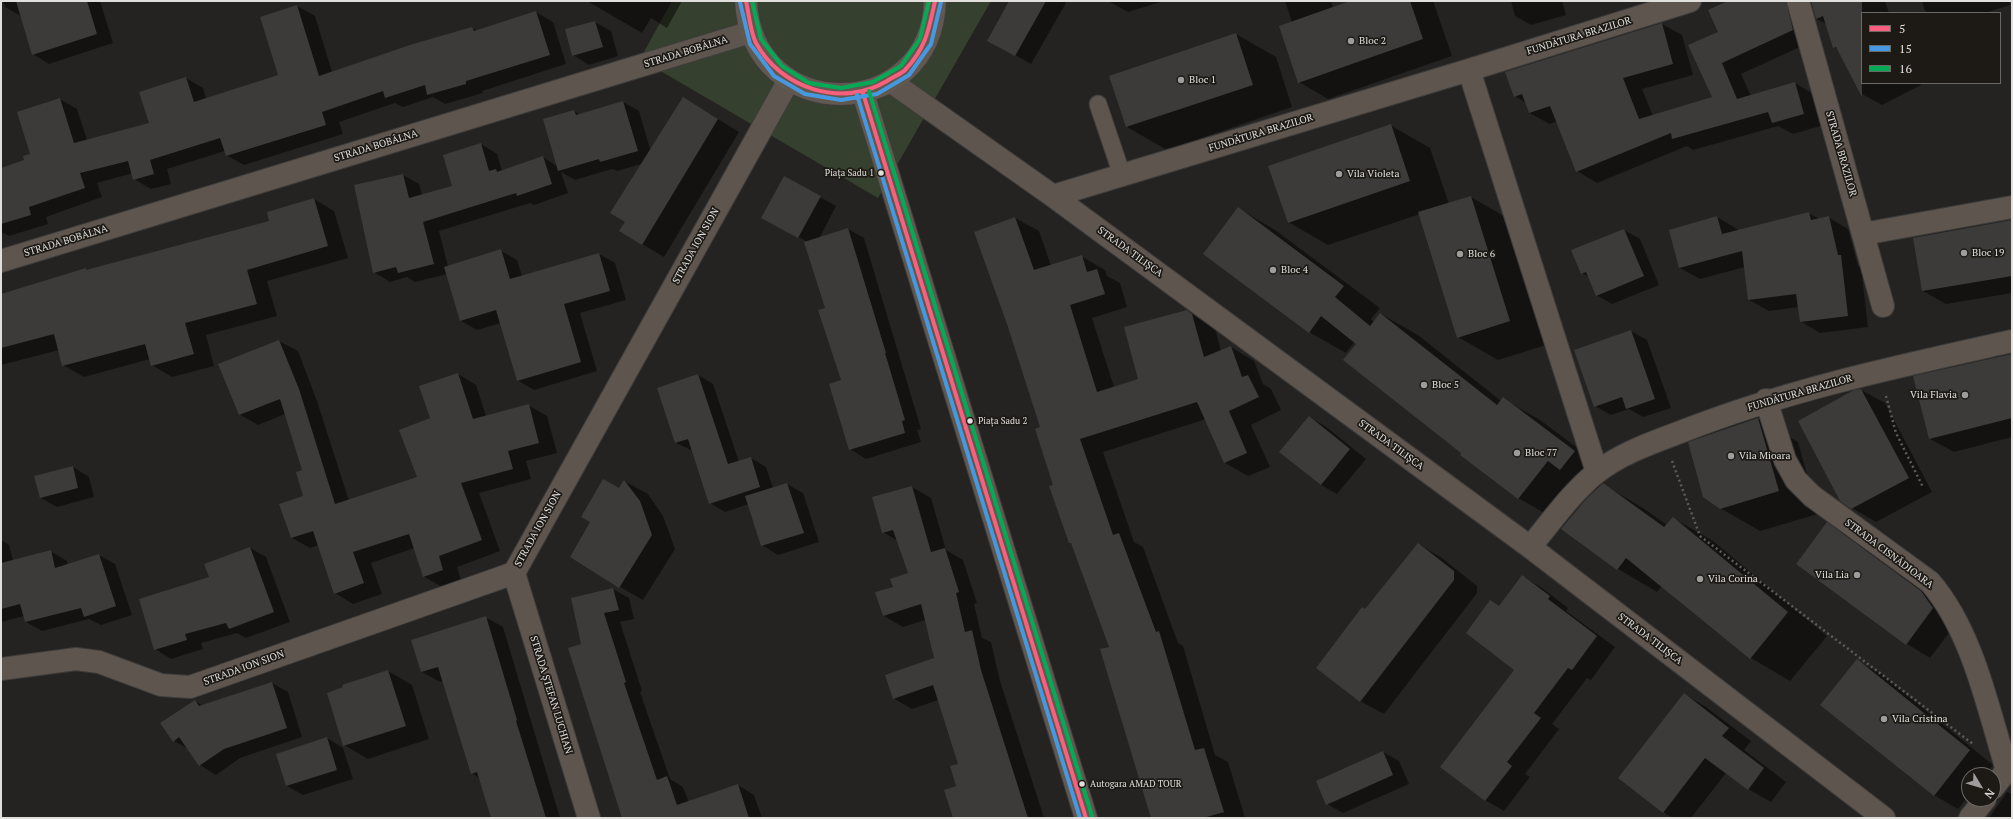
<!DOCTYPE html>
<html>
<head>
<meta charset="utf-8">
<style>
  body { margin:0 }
  #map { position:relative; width:2013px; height:819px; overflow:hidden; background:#252321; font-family:"PT Serif",serif }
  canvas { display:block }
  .frame { position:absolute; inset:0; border:2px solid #e1dfdc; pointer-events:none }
  .legend { position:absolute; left:1861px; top:12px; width:140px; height:72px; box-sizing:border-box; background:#1d1a16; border:1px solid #6b6965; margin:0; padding:5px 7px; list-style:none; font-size:12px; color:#e1dfdc }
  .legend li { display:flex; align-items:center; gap:8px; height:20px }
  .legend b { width:20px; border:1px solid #6b6965 }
  .north { position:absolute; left:1961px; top:767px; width:40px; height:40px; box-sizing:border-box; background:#1d1a16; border:1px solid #6b6965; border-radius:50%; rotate:128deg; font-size:11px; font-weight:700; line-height:16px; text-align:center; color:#e1dfdc }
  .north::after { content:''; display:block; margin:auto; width:14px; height:18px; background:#9f9d9b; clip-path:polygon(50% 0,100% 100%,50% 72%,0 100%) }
</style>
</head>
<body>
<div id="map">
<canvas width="2013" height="819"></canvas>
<div class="frame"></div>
<ul class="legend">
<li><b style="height:5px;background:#f8607d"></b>5</li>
<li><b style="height:5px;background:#4699e1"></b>15</li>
<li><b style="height:5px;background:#06aa56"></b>16</li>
</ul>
<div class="north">N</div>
</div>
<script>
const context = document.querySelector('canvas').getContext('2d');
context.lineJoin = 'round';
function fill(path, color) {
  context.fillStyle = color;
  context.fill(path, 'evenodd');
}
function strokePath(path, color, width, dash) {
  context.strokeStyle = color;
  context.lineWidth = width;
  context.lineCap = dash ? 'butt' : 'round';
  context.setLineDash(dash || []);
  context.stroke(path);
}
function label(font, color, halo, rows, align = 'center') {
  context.font = font + ' "PT Serif",serif';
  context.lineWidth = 3.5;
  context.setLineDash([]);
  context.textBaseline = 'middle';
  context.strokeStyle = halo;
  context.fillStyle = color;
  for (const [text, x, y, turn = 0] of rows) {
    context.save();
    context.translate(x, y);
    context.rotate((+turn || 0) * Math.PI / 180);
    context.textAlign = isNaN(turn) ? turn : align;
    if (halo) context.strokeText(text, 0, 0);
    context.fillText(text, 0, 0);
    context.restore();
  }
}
fill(new Path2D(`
  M672 1H991L878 198 640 59Z`), '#35402e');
fill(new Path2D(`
  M3 1H100L113 43 49 64 33 54 21 16 5 7Z
  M587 1H682L667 28 651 18 642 33Z
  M1011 1H1064L1066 3 1031 64 989 40Z
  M1108 1H1164L1128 12Z
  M1285 1H1331L1333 8 1353 1H1433L1452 56 1328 99 1299 82 1292 22Z
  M1511 1H1562L1566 15 1531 25 1515 16Z
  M1730 1H1885L1889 13H1862V83H1921V85L1882 105 1862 94 1839 50 1834 47 1826 24 1817 19 1811 2 1809 4 1813 41 1741 74 1751 96 1795 83 1815 95 1824 125 1793 134 1778 126 1693 150 1687 146 1597 183 1577 171 1557 121 1550 124 1529 113 1526 103 1515 96 1662 24 1682 35 1693 75 1642 89 1653 116 1714 98 1720 32Z
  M1922 1H2009L2010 5 1985 13H1929L1925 11Z
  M297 6 315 16 332 72 472 28 477 31 536 12 553 22 566 64 482 91 483 93 445 104 433 97 403 107 395 103 339 122 343 134 244 165 226 155 225 151 167 169 171 184 151 189 134 179 133 173 97 183 102 197 46 217 48 224 9 236 4 233 1 234V169L25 161 31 154 60 99 77 109 87 140 150 124 186 78 203 88 206 99 280 75 262 17Z
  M595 22 611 31 618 56 589 65 573 55 566 30Z
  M1236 34 1276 57 1292 107 1167 150 1127 127Z
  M623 102 639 111 651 152 705 111 739 132 664 257 642 244 627 222 611 213 641 164 617 171 612 169 575 180 561 172 568 193 534 205 530 203 439 231 448 267 501 251 517 260 522 276 599 254 615 263 626 300 580 313 597 371 534 390 517 380 501 323 477 330 461 321 447 274 415 282 407 277 390 282 374 272 403 175 419 184 422 195 453 187 481 144 497 154 502 171 543 157 557 166 574 111 580 115Z
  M1390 125 1430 148 1449 204 1471 197 1511 220 1549 344 1498 360 1458 337 1420 214 1328 245 1288 222Z
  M820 197 836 206 819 239 848 229 864 238 921 429 917 430 921 442 866 459 850 449 842 381 826 308 808 242 779 227Z
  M314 199 334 211 348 258 267 281 277 316 206 335 214 366 172 377 152 365 150 359 84 377 63 365 59 350 1 365V295L42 284 41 282 193 243 271 221Z
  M1238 208 1275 230 1380 308 1371 319 1374 322 1381 314 1418 335 1501 401 1503 399 1540 420 1611 473 1602 484 1643 508 1667 525 1673 518 1713 541 1827 636 1790 681 1751 658 1662 586 1657 592 1618 569 1597 490 1584 483 1555 519 1518 498 1463 453 1358 343 1355 341 1346 353 1309 332Z
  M1808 213 1820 219 1828 217 1848 229 1858 266 1861 267 1868 327 1820 333 1800 321 1799 307 1769 311 1749 300 1745 267 1700 279 1680 268 1670 231 1717 217 1737 229 1738 231Z
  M1015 218 1039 231 1051 266 1081 256 1105 270 1107 276 1120 283 1127 307 1092 318 1114 387 1139 380 1187 311 1215 328 1221 351 1231 347 1254 361 1263 384 1271 389 1281 410 1251 425 1270 467 1248 476 1225 463 1206 419 1103 452 1134 542 1143 547 1178 643 1183 646 1215 755 1228 762 1245 818H1152L1111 647 1072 544 1070 543 1041 428Z
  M2012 221V293L1946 304 1923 291Z
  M1624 230 1640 239 1659 285 1612 304 1596 295 1589 277 1582 273Z
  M1631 331 1647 340 1671 408 1643 417 1629 409 1611 415 1595 406Z
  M279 341 298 351 317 401 349 501 418 478 431 419 458 374 476 385 486 416 528 405 547 416 557 453 526 461 531 479 479 493 500 551 457 567 461 580 442 587 423 576 414 548 371 563 382 594 353 604 335 593 319 545 310 548 292 538 304 496 303 470 285 414 258 425 239 414Z
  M2012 355V437L1954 452 1930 439Z
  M698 375 713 384 739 462 751 458 766 467 773 488 787 484 803 493 819 542 778 555 762 545 749 504 725 512 710 503 693 451 676 443 659 389Z
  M1861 390 1885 403 1932 492 1876 522 1852 508Z
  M1309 417 1325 426 1366 459 1337 494 1321 485 1281 452Z
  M1758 419 1798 442 1818 514 1760 531 1720 508 1689 443Z
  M73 467 89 477 94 497 57 507 41 498Z
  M624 481 648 494 663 516 675 549 643 600 620 587V490Z
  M912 487 931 498 946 550 963 560 977 603 974 604 982 638 991 642 1000 681 1044 818H954L959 764 938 700 912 709 893 698 935 659 925 620 903 627 884 616 877 593 894 588 909 574 898 541 883 532Z
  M1827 523 1850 537 1945 606 1957 622 1930 658 1907 644 1797 564Z
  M1 540 9 545 13 561 50 551 67 561 68 565 99 555 115 564 132 615 101 625 89 619 42 631 26 622 24 616 1 622Z
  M1418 544 1442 558 1477 586V593L1384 714 1360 701 1365 610Z
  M250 548 266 557 290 622 246 638 237 633 201 643 203 649 171 659 155 649 211 578Z
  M1523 577 1541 587 1568 608 1566 611 1615 647 1591 680 1587 678 1552 724 1559 729 1525 774 1530 777 1504 811 1485 800 1515 670 1500 607Z
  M613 589 629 598 634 619 620 622 642 691 640 692 670 779 683 787 689 802 738 785 754 795 762 818H624L582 645Z
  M485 617 503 627 560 818H492L479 778 472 773 443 681 440 682 422 672 412 641Z
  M1857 661 1881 674 1993 765 1985 775H1969V795L1958 809 1934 795Z
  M388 671 412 685 429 739 368 759 344 745Z
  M272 683 288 692 302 737 240 758 216 775 200 765 190 750 174 741 195 701 203 706Z
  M1684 694 1706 707 1751 741 1744 750 1786 782 1771 802 1748 789 1726 773 1691 818H1673L1663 812Z
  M327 738 343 748 353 779 303 795 287 786Z
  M1383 752 1399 761 1409 784 1343 813 1327 804Z
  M2007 792 2012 794V818H1989Z`), '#0007');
fill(new Path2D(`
  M16 1H87L97 34 32 55Z
  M1009 1H1046L1015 56 987 41Z
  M1350 1H1410L1423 39 1298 83 1279 26Z
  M1728 1H1786L1793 30 1722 63 1737 99 1795 82 1804 114 1772 123 1768 112 1672 139 1671 133 1576 172 1550 106 1529 113 1522 94 1514 97 1505 72 1662 23 1673 64 1623 78 1639 119 1712 97 1688 45 1718 32 1708 10Z
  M1811 1H1862V97L1836 47 1833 48 1823 16 1816 19Z
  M297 5 319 76 413 44 472 27 474 31 536 11 550 55 466 81V84L427 95 425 85 385 98 383 91 322 112 326 125 226 156 220 138 150 160 154 174 133 180 128 161 80 173 85 188 29 207 31 215 1 224V168L24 160 23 156 30 154 17 112 60 98 74 143 149 123 139 92 186 77 194 102 278 75 260 17Z
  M595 21 603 47 572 56 565 29Z
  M1236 33 1253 85 1126 127 1109 76Z
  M683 97 718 119 642 245 619 231 625 222 610 213Z
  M623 101 638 151 600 162 599 159 558 171 543 119 574 110 576 115Z
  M1391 124 1410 181 1288 223 1268 166Z
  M481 143 489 171 496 169 497 172 543 156 552 184 517 196 516 193 423 222 434 264 398 273 396 267 373 273 354 185 403 174 409 198 452 186 443 155Z
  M784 176 821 196 798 238 761 218Z
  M1471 196 1510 321 1457 338 1418 212Z
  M314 198 328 246 247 270 257 304 185 323 194 354 151 366 145 344 62 366 54 334 1 348V294L86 268V270L269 221 267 212Z
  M1238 207 1344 286 1335 297 1370 326 1380 313 1497 405 1503 397 1575 451 1560 470 1548 461 1518 499 1460 455 1461 453 1343 360 1356 344 1321 316 1309 333 1203 254Z
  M1809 212 1811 220 1829 216 1838 255H1841L1848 316 1800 322 1796 294 1748 300 1742 251 1679 268 1669 230 1717 216 1722 234Z
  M1015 217 1034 270 1082 255 1087 272 1097 269 1105 294 1070 305 1097 392 1138 379 1124 327 1187 310 1192 314 1204 357 1231 346 1242 377 1248 375 1259 397 1229 411 1247 453 1224 463 1197 402 1080 439 1113 535 1119 533 1156 632 1159 631 1195 750 1204 748 1224 812 1203 818H1151L1100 649 1109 647 1071 543H1069L1049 486 1053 485 1035 429 1040 427 1007 324 974 232Z
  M2012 220V276L1922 291 1913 238Z
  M848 228 886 353H885L905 420 902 421 905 433 849 450 829 384 841 380 818 310 825 308 804 242Z
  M1624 229 1644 276 1596 296 1586 272 1581 274 1571 250Z
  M501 249 510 279 599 253 610 291 564 304 581 362 517 381 496 310 460 321 444 267Z
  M1631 330 1655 399 1626 409 1622 397 1594 407 1574 350Z
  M279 340 299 389 335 504 417 477 399 430 430 418 419 386 458 373 473 419 529 404 539 443 508 451 513 469 461 483 482 540 439 556 443 570 423 577 409 534 353 552 364 583 334 594 313 531 291 538 279 504 303 496 296 472 302 470 280 399 239 415 218 364Z
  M2012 354V418L1929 439 1913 376Z
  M698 374 728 464 751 457 760 487 709 504 688 439 675 443 657 388Z
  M1861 389 1909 478 1851 509 1840 501 1798 421 1854 390Z
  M1309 416 1350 449 1321 485 1279 452Z
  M1758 418 1779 491 1720 509 1703 497 1688 442Z
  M73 466 78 488 40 498 34 476Z
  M603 479 619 488 624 480 640 501 652 535 619 588 570 557 590 522 581 517Z
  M787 483 804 533 761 546 745 496Z
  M1603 483 1664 527 1673 517 1788 612 1750 659 1626 558 1617 570 1561 529 1587 498Z
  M912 486 931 552 945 548 959 592 956 593 965 632 972 630 981 670 1028 818H953L944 790 956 786 950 766 958 764 933 685 893 699 885 675 934 658 921 604 883 616 875 592 893 587 890 579 908 573 893 530 882 533 872 497Z
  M1827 522 1921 591 1933 608 1906 645 1796 564Z
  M1418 543 1454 571V580L1360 702 1316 668 1362 607 1365 609Z
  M250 547 274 612 229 629 226 623 185 634 187 640 154 650 139 599 209 577 204 564Z
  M51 550 55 568 99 554 116 606 84 617 81 608 25 622 20 604 1 609V563Z
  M1522 575 1550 596 1548 599 1597 636 1572 670 1568 668 1534 713 1541 718 1507 762 1512 766 1485 801 1440 767 1514 670 1466 633 1490 600 1499 606Z
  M613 588 619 610 604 613 626 682 624 683 657 780 667 776 677 805 738 784 749 818H622L568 648 581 644 571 598Z
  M486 616 517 720 516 721 546 818H491L477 772 471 774 438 667 421 672 411 640Z
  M1857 659 1970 750 1934 796 1820 705Z
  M388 670 406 726 343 746 327 693 343 687 342 685Z
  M272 682 287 728 224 749 199 766 179 737 173 742 160 723 195 700 199 706Z
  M1684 693 1729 728 1722 736 1764 768 1748 790 1705 758 1663 813 1618 778Z
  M327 737 337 770 286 786 276 754Z
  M1383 751 1393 775 1326 805 1316 781Z`), '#3c3b39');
const service = new Path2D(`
  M1098 104 1122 175`);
const minor = new Path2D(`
  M1798 1 1883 306
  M1469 70 1597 472
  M890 81 1053 196 1530 547 1884 818
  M1053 196 1469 70 1690 1
  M1863 234 2012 207
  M1 261 751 32
  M1766 400 1785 460 1796 480 1812 496 1930 582C1973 632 1988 709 2007 770L1993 788
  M1530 547C1551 522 1571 493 1596 473 1621 453 1654 442 1683 431 1790 389 1900 366 2012 341
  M514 573 589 818
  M1 669 76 659 99 662 161 685 190 687 514 573 789 80
  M1970 818 1985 799`);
const secondary = new Path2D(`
  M746 1C752 126 931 124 935 1
  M863 93 1086 818`);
strokePath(service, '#3e3d3c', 19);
strokePath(minor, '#3e3d3c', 24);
strokePath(secondary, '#3e3d3c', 24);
strokePath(new Path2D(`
  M1886 396 1896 433 1923 487
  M1672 461 1700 536 1973 744`), '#605b57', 2.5, [2, 3]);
strokePath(service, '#5d554e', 17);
strokePath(minor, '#5d554e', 22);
strokePath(secondary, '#61584f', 22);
strokePath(new Path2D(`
  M746 1C749 14 750 31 756 43 781 89 842 108 887 81 893 77 901 74 905 70 926 48 929 29 935 1
  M863 93 1086 818`), '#f8607d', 4);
strokePath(new Path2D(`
  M740 2 750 44 774 76 805 94 841 100 877 94 909 75 931 44 941 2
  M857 95 1080 818`), '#4699e1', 4);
strokePath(new Path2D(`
  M752 1 761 39 782 66 809 83 841 88 873 82 901 66 920 39 929 1
  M869 91 1092 816`), '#06aa56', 4);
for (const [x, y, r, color] of [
  [1351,41,4,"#9f9d9b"],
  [1181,80,4,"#9f9d9b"],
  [881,173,3.5,"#e1dfdc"],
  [1339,174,4,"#9f9d9b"],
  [1964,253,4,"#9f9d9b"],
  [1460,254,4,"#9f9d9b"],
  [1273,270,4,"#9f9d9b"],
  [1424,385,4,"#9f9d9b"],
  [1965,395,4,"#9f9d9b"],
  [970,421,3.5,"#e1dfdc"],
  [1517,453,4,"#9f9d9b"],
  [1731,456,4,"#9f9d9b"],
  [1857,575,4,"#9f9d9b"],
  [1700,579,4,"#9f9d9b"],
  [1884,719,4,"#9f9d9b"],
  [1082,784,3.5,"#e1dfdc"]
]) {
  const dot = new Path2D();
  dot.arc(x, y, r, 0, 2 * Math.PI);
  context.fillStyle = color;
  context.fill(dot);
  strokePath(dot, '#1d1a16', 1.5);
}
label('9px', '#e1dfdc', '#1d1a16', [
  ["Piața Sadu 1",874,173,"right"],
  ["Piața Sadu 2",978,421],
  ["Autogara AMAD TOUR",1090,784]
], 'left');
label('10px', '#e1dfdc', '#1d1a16', [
  ["FUNDĂTURA BRAZILOR",1579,36,-17],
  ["STRADA BOBÂLNA",686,52,-17],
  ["FUNDĂTURA BRAZILOR",1261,133,-17],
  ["STRADA BOBÂLNA",376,146,-17],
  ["STRADA BRAZILOR",1841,154,74],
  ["STRADA BOBÂLNA",66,241,-17],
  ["STRADA ION SION",696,246,-61],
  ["STRADA TILIȘCA",1130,252,36],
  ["FUNDĂTURA BRAZILOR",1800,393,-16],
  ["STRADA TILIȘCA",1391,445,36],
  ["STRADA ION SION",538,529,-61],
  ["STRADA CISNĂDIOARA",1889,554,37],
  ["STRADA TILIȘCA",1650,639,37],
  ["STRADA ION SION",244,668,-20],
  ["STRADA ȘTEFAN LUCHIAN",551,695,73]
]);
label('10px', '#e1dfdc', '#1d1a16', [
  ["Bloc 2",1359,41],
  ["Bloc 1",1189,80],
  ["Vila Violeta",1347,174],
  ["Bloc 19",1972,253],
  ["Bloc 6",1468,254],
  ["Bloc 4",1281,270],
  ["Bloc 5",1432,385],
  ["Vila Flavia",1957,395,"right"],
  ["Bloc 77",1525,453],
  ["Vila Mioara",1739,456],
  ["Vila Lia",1849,575,"right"],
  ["Vila Corina",1708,579],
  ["Vila Cristina",1892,719]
], 'left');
</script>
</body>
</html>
